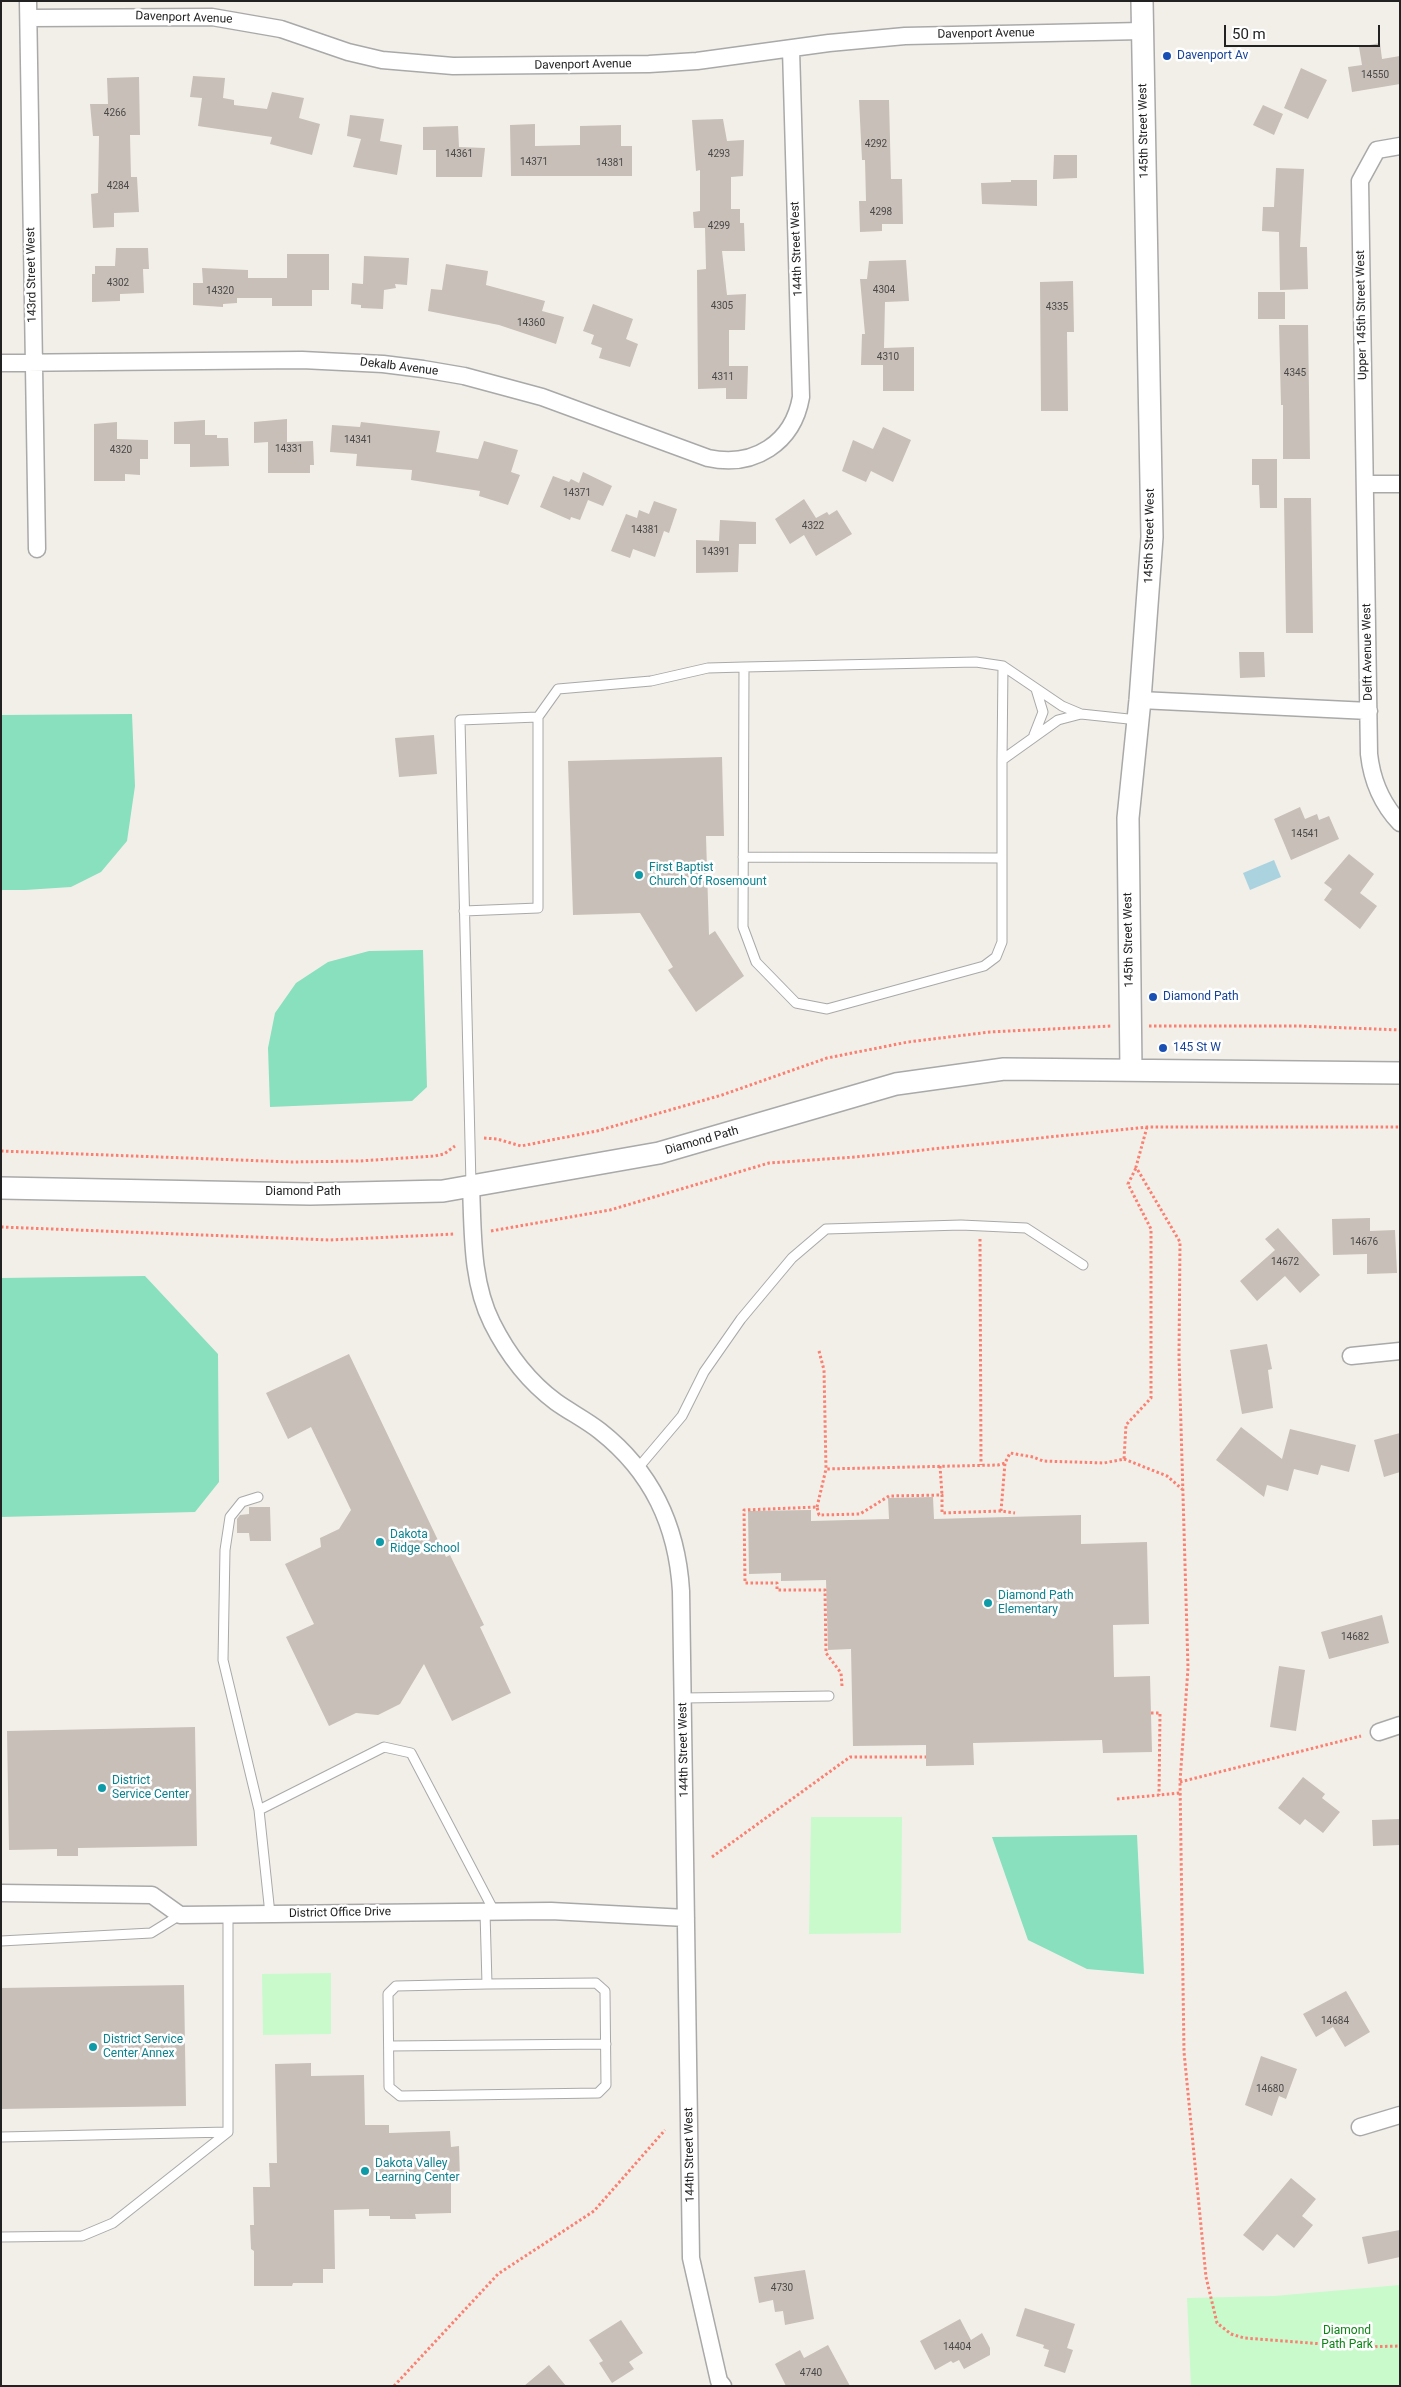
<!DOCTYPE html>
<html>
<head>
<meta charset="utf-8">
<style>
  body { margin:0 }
  #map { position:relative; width:1401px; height:2387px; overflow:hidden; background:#f2efe9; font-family:Roboto,sans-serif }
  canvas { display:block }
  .frame { position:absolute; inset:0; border:2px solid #222; pointer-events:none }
  .scale { position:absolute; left:1224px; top:25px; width:156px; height:22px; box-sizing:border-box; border:2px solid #222; border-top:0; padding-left:6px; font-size:15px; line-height:18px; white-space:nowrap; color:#222; -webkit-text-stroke:4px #fff; paint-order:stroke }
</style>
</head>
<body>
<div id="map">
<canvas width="1401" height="2387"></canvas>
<div class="frame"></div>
<div class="scale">50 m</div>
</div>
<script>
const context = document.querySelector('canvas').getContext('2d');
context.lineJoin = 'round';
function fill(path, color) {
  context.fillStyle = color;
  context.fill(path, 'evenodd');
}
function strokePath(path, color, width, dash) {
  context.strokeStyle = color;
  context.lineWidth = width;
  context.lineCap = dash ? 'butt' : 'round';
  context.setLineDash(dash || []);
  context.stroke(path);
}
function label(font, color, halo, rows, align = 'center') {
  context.font = font + ' Roboto,sans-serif';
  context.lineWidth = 5;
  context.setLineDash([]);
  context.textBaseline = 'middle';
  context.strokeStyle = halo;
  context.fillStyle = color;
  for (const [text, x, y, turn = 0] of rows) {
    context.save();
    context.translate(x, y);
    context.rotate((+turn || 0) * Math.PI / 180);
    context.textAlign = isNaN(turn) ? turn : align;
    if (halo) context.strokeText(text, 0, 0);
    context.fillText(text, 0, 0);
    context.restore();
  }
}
fill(new Path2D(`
  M811 1817H902L901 1933 809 1934Z
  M331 1973V2034L263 2035 262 1974Z
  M1400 2285V2386H1191L1187 2298 1274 2296Z`), '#c8facc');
fill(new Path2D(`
  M132 714 135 786 127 841 101 872 71 887 25 890H1V715Z
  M423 950 427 1087 412 1101 270 1107 268 1048 275 1013 296 983 328 962 369 951Z
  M145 1276 218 1354 219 1482 195 1512 1 1517V1278Z
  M1137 1835 1144 1974 1087 1969 1028 1940 992 1837Z`), '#88e0be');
fill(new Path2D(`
  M1274 860 1281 877 1250 890 1243 873Z`), '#aad3df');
fill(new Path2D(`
  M1380 43 1382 59 1400 56V84L1352 92 1348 67 1362 65 1359 47Z
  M1301 68 1327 80 1308 119 1284 108Z
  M193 76 225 78 223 98 234 100V105L267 109 272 92 304 98 299 118 320 124 312 155 270 144 272 137 198 126 202 98 190 97Z
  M139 77 140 135H130L131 177H137L139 212 114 213V227L93 228 91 194 98 193 99 136H93L90 104H108L107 78Z
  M859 100H889L891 179H902L903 224H882V231L860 232 859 201H866L865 160H862Z
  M1263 105 1283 114 1274 135 1253 125Z
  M350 115 384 119 380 141 402 145 397 175 353 167 361 139 347 136Z
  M723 119 727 141 744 140 743 176 731 177V209H740V223H744L745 251H722L727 295 746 294 745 330H729V366H748L747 399H726V388L698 389 697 270 706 269 705 228H694L693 212 700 211V170L696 171 692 120Z
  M535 124V146L580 145V126L621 125V146H632V176H511L510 125Z
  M458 126 459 147 485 148 482 177H436V150H423V127Z
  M1054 155H1077V178L1053 179Z
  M1276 168 1304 169 1300 247H1307L1308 289 1280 290 1279 232 1262 231 1263 207H1274Z
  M1011 180H1037V206L982 204 981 183 1011 182Z
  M116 248H148L149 269H143L144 293 120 294V301L92 302V274H95V266H115Z
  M287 254H329V290H312V306H272V298H237V303L223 304V307L193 305V283H203L202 268 248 270V278H287Z
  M364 256 409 258 407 285 395 284 396 288 384 290 383 309 361 308V305L351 304 352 283 363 284Z
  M906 260 909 301 885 302 884 348 914 347V391H883V365H861L862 334H865L860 279H867L869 261Z
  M446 264 488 271 486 285 545 301 542 311 564 317 556 344 499 325 428 311 431 289 442 290Z
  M1073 281 1074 332H1067L1068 411H1041L1040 282Z
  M1258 292H1285V319H1258Z
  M593 304 633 319 626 339 638 344 630 367 599 358 602 348 591 344 594 335 583 331Z
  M1279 325H1308L1310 459H1283V405H1281Z
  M287 419V442L313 441 314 465H310V473H268V442L254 443V422Z
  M205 420V435H217V438H228L229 466 190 467V444H174V422Z
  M117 422V439L148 440V459H140V475L125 474V481H94V424Z
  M361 422 440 431 436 452 478 459 484 441 518 450 511 472 520 475 508 505 479 496 480 491 411 480 412 470 356 466 357 454 330 452 332 425 360 427Z
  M883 427 911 440 893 482 871 471 866 482 842 471 853 440 873 449Z
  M1252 459H1277V508H1260L1259 485H1252Z
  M583 472 612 486 603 506 588 500 580 520 571 517 570 520 540 507 553 476 569 482 571 479 579 483Z
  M1284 498H1311L1313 633H1286Z
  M804 499 816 518 827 512 829 515 837 510 852 534 816 556 804 535 790 544 775 519Z
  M654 501 677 509 669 533 664 531 655 557 633 549 630 558 611 551 626 514 637 518 639 510 649 514Z
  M720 520 756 522V544H739L738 572 696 573V540L719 541Z
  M1239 652H1264L1265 677 1240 678Z
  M434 735 437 774 399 777 395 738Z
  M722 757 724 836H706L709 935 715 931 744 976 696 1012 668 970 673 967 640 913 573 915 568 761Z
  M1300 807 1305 819 1317 814 1319 820 1329 816 1339 839 1291 860 1274 819Z
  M1349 854 1374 874 1360 893 1377 906 1360 929 1324 900 1332 889 1324 883Z
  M1370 1218V1231L1395 1230 1397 1273 1367 1274V1254L1333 1255 1332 1219Z
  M1278 1228 1320 1275 1300 1293 1285 1276 1257 1301 1240 1281 1275 1250 1265 1239Z
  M1267 1344 1272 1369 1268 1370 1273 1408 1242 1414 1230 1350Z
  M349 1354 446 1557 450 1555 484 1625 480 1627 511 1693 452 1721 424 1664 400 1704 378 1715 356 1713 329 1726 286 1637 314 1624 285 1564 321 1547 320 1538 339 1529 351 1510 311 1427 288 1439 266 1393Z
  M1241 1427 1282 1459 1290 1429 1356 1445 1349 1472 1321 1465 1318 1475 1294 1469 1288 1491 1267 1485 1264 1497 1216 1460Z
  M1400 1433V1472L1384 1477 1374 1440Z
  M933 1497 934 1519 1081 1515V1544L1147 1542 1149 1624 1113 1625 1114 1677 1150 1676 1152 1752 1103 1753 1102 1740 973 1743 974 1765 926 1766V1745L853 1746 851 1649 828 1650 826 1580 781 1581V1573L749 1574 748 1511 811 1510V1521L889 1519 888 1498Z
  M249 1507H270L271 1541H250L249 1533H237V1519L240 1515 249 1514Z
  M1382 1615 1389 1643 1329 1659 1321 1632Z
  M1279 1666 1305 1670 1296 1731 1270 1727Z
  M195 1727 197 1846 78 1848V1856H57V1849L9 1850 7 1731Z
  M1303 1777 1325 1794 1322 1798 1340 1812 1323 1833 1305 1819 1300 1825 1278 1808Z
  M1400 1819V1845L1373 1846 1372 1820Z
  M184 1985 186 2106 1 2109V1988Z
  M1346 1991 1370 2032 1345 2047 1333 2027 1316 2037 1303 2014Z
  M1261 2056 1297 2069 1286 2099 1279 2096 1272 2116 1245 2105Z
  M311 2063V2076L364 2075 365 2125H389V2133L450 2131 451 2147 459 2146 460 2179 451 2180V2213L415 2214 416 2219H390V2216H369V2209L334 2210 335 2269H323V2283H293L292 2286H254V2251L251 2249 250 2225H254L253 2187H270L269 2163H277L275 2064Z
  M1291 2178 1316 2199 1302 2216 1313 2225 1294 2248 1277 2234 1263 2251 1243 2235Z
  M1400 2230V2257L1368 2264 1362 2237Z
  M805 2270 814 2319 785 2325 783 2311 775 2312 773 2300 759 2303 754 2277Z
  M1025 2308 1075 2324 1067 2348 1073 2350 1065 2373 1044 2366 1049 2350 1043 2348 1044 2345 1016 2336Z
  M960 2319 971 2340 982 2333 990 2348V2355L964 2369 959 2360 953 2363 951 2361 935 2370 920 2341Z
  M621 2320 643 2353 629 2362 634 2369 612 2383 599 2363 603 2361 589 2340Z
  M828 2345 850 2386H786L775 2364 800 2350 804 2358Z
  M549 2365 566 2386H524Z`), '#c7bfb8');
const service = new Path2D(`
  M1081 714 1138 720
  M1034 735 1043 712 1036 689
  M1002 760 1003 666
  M743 857 1002 858
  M464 911 538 908V717
  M471 1185 460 720 538 717 558 689 651 681 708 668 744 667 976 662 1003 666 1062 706 1081 714 1058 720 1002 760V942L996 957 984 966 827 1009 796 1003 756 962 743 927 744 667
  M638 1468 682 1416 704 1372 741 1319 792 1258 826 1229 961 1225 1026 1228 1083 1265
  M258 1497 242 1502 230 1517 225 1550 223 1660 259 1810 270 1914
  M683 1698 829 1696
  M259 1810 384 1747 411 1753 494 1911
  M485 1912 487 1984 596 1983 605 1991 606 2085 598 2093 400 2096 389 2087 388 1994 396 1986 487 1984
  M1 1941 151 1933 180 1915
  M389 2046 606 2044
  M1 2137 228 2132V1915
  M1 2237 82 2236 113 2223 228 2132`);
const minor = new Path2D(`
  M28 1 37 549
  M29 18 212 17 281 29 348 52 382 60 453 66 649 64 697 61 829 43 905 36 1142 31
  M1400 146 1377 150 1360 181 1369 754C1372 781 1381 803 1400 823
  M1 363 302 360 383 364 423 369 464 376 542 397 708 458C754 468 793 443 801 397L791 49
  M1366 484H1400
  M1140 700 1369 711
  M471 1186C473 1231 471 1281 492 1323 507 1353 529 1382 556 1402 570 1412 586 1420 600 1431 652 1472 677 1525 681 1591L691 2258 719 2381 723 2386
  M1351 1356 1400 1351
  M1379 1732 1400 1725
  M1 1893 152 1895 180 1915 551 1911 686 1918
  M1360 2127 1400 2115`);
const tertiary = new Path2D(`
  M1131 1070 1128 818 1140 700 1152 537 1142 1
  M1 1188 310 1194 443 1191 659 1153 896 1084 1004 1069 1400 1073`);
strokePath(service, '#a9a9a9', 11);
strokePath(minor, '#a9a9a9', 19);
strokePath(tertiary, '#a9a9a9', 24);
strokePath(new Path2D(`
  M1149 1026H1299L1400 1030
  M1147 1127 1136 1167 1180 1242 1179 1357 1188 1668 1180 1782 1184 2052 1206 2277 1217 2323 1231 2334 1244 2338 1363 2347 1400 2346
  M484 1138 497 1139 521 1146 597 1131 722 1095 827 1058 908 1042 990 1032 1111 1026
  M1 1151 292 1162 359 1161 435 1156 444 1154 455 1146
  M1 1227 330 1240 455 1234
  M491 1231 610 1210 769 1163 855 1157 1147 1127H1400
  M980 1239 981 1465
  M819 1351 824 1370 826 1469 998 1465 1005 1463 1010 1453 1033 1457 1043 1461 1104 1463 1124 1459 1126 1425 1151 1398V1229L1128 1184 1136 1168
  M1124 1459 1167 1476 1182 1489
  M940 1466 942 1495
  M817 1507 826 1469
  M1001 1511 1005 1463
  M842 1686 841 1673 826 1653 825 1590H777V1583H745L744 1510 817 1507 819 1515 860 1514 889 1496 942 1495V1513L1001 1511 1015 1513
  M1151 1713H1160L1159 1795
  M1180 1782 1361 1736
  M1117 1799 1180 1793
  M712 1857 850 1757H926
  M394 2386 498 2274 594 2211 665 2130`), '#fa8072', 3, [2.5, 2.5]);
strokePath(service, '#fff', 9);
strokePath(minor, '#fff', 16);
strokePath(tertiary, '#fff', 21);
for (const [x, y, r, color] of [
  [1167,56,5,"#1a4fb4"],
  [639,875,5,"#0f9aa8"],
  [1153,997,5,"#1a4fb4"],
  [1163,1048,5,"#1a4fb4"],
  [380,1542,5,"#0f9aa8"],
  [988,1603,5,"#0f9aa8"],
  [102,1788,5,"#0f9aa8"],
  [93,2047,5,"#0f9aa8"],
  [365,2171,5,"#0f9aa8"]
]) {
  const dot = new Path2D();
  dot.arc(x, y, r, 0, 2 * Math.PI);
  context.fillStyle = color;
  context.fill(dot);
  strokePath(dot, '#fff', 2);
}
label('10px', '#4b4948', null, [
  ["14550",1375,75],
  ["4266",115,113],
  ["4292",876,144],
  ["14361",459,154],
  ["4293",719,154],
  ["14371",534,162],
  ["14381",610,163],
  ["4284",118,186],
  ["4298",881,212],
  ["4299",719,226],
  ["4302",118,283],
  ["4304",884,290],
  ["14320",220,291],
  ["4305",722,306],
  ["4335",1057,307],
  ["14360",531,323],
  ["4310",888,357],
  ["4345",1295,373],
  ["4311",723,377],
  ["14341",358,440],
  ["14331",289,449],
  ["4320",121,450],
  ["14371",577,493],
  ["4322",813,526],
  ["14381",645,530],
  ["14391",716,552],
  ["14541",1305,834],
  ["14676",1364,1242],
  ["14672",1285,1262],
  ["14682",1355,1637],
  ["14684",1335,2021],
  ["14680",1270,2089],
  ["4730",782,2288],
  ["14404",957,2347],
  ["4740",811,2373]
]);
label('12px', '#222', '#fff', [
  ["Davenport Avenue",184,18,2],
  ["Davenport Avenue",986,34,-1],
  ["Davenport Avenue",583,65,-1],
  ["145th Street West",1144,131,-91],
  ["144th Street West",797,249,-92],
  ["143rd Street West",32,275,-91],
  ["Upper 145th Street West",1362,315,-91],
  ["Dekalb Avenue",399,367,7],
  ["145th Street West",1150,536,-89],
  ["Delft Avenue West",1368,652,-91],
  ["145th Street West",1129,940,-91],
  ["Diamond Path",702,1141,-16],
  ["Diamond Path",303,1192],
  ["144th Street West",684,1750,-91],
  ["District Office Drive",340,1913,-1],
  ["144th Street West",690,2155,-91]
]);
label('12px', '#164399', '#fff', [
  ["Davenport Av",1177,56],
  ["Diamond Path",1163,997],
  ["145 St W",1173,1048]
], 'left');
label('12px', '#0d838f', '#fff', [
  ["First Baptist",649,868],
  ["Church Of Rosemount",649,882],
  ["Dakota",390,1535],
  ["Ridge School",390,1549],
  ["Diamond Path",998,1596],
  ["Elementary",998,1610],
  ["District",112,1781],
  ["Service Center",112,1795],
  ["District Service",103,2040],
  ["Center Annex",103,2054],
  ["Dakota Valley",375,2164],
  ["Learning Center",375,2178]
], 'left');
label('12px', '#0c8416', '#fff', [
  ["Diamond",1347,2331],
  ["Path Park",1347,2345]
]);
</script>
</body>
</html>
